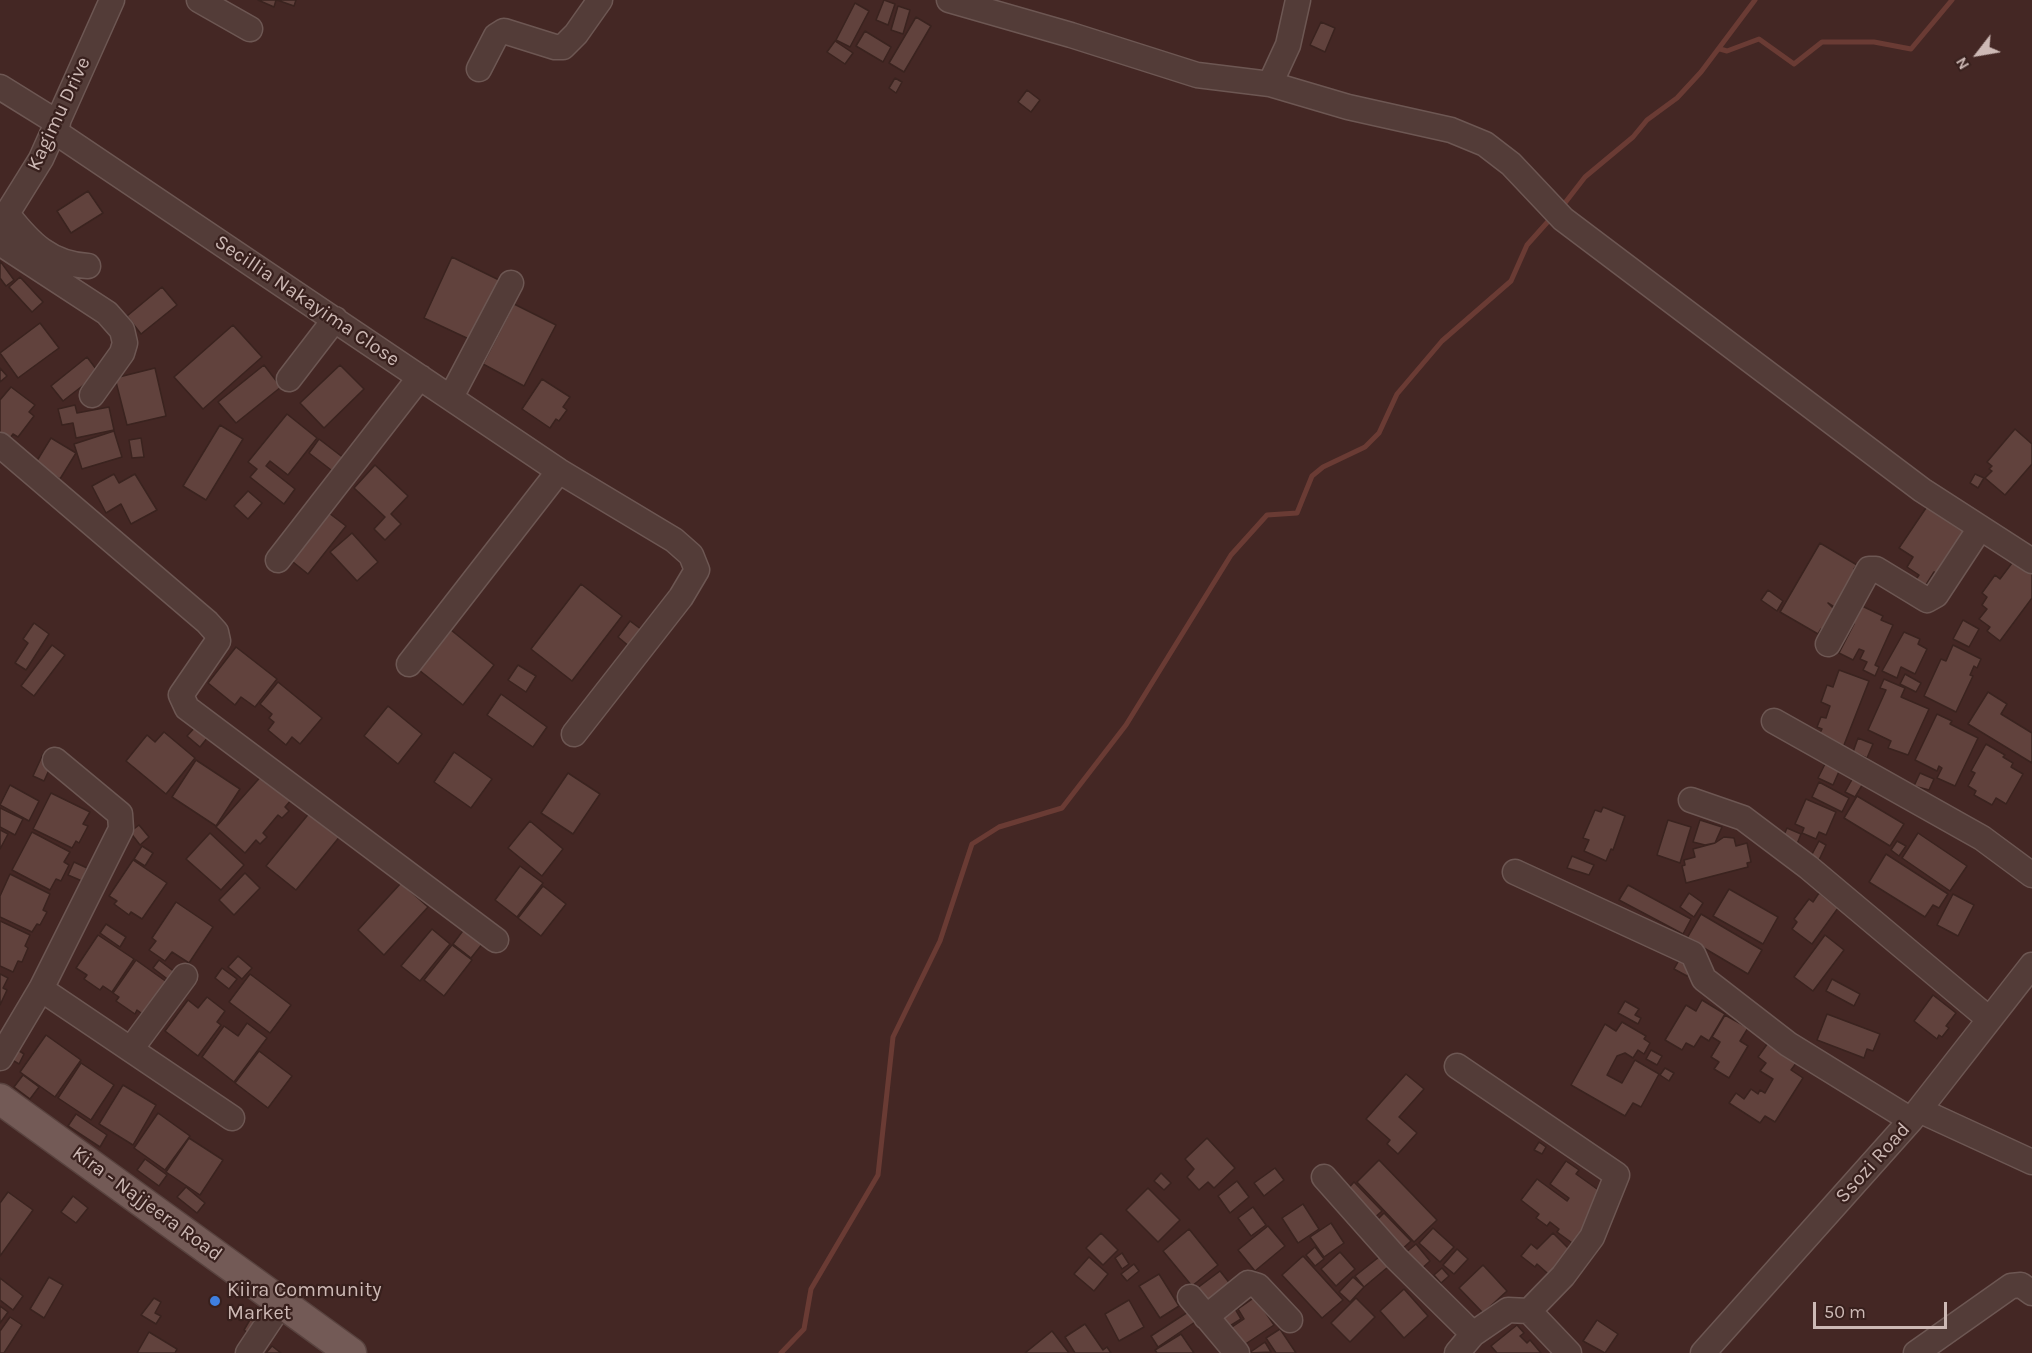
<!DOCTYPE html>
<html>
<head>
<meta charset="utf-8">
<style>
  body { margin:0 }
  #map { position:relative; width:2032px; height:1353px; overflow:hidden; background:#442724; font-family:Karla,sans-serif }
  canvas { display:block }
  .north { position:absolute; left:1948px; top:24px; width:60px; height:60px; -webkit-text-stroke:4px #38201d; paint-order:stroke; rotate:239deg; font-size:16px; font-weight:700; line-height:24px; text-align:center; color:#cdb9b5 }
  .north::after { content:''; display:block; margin:auto; width:21px; height:27px; background:#cdb9b5; clip-path:polygon(50% 0,100% 100%,50% 72%,0 100%) }
  .scale { position:absolute; left:1813px; top:1302px; width:134px; height:27px; box-sizing:border-box; border:3px solid #cdb9b5; border-top:0; padding-left:8px; font-size:18px; line-height:21px; white-space:nowrap; color:#cdb9b5; -webkit-text-stroke:4px #38201d; paint-order:stroke }
</style>
</head>
<body>
<div id="map">
<canvas width="2032" height="1353"></canvas>
<div class="north">N</div>
<div class="scale">50 m</div>
</div>
<script>
const context = document.querySelector('canvas').getContext('2d');
context.lineJoin = 'round';
function strokePath(path, color, width, dash) {
  context.strokeStyle = color;
  context.lineWidth = width;
  context.lineCap = dash ? 'butt' : 'round';
  context.setLineDash(dash || []);
  context.stroke(path);
}
function fill(path, color) {
  context.fillStyle = color;
  context.fill(path, 'evenodd');
}
function label(font, color, halo, rows, align = 'center') {
  context.font = font + ' Karla,sans-serif';
  context.lineWidth = 4.5;
  context.setLineDash([]);
  context.textBaseline = 'middle';
  context.strokeStyle = halo;
  context.fillStyle = color;
  for (const [text, x, y, turn = 0] of rows) {
    context.save();
    context.translate(x, y);
    context.rotate((+turn || 0) * Math.PI / 180);
    context.textAlign = isNaN(turn) ? turn : align;
    if (halo) context.strokeText(text, 0, 0);
    context.fillText(text, 0, 0);
    context.restore();
  }
}
strokePath(new Path2D(`
  M1720 49 1727 51 1759 39 1794 64 1822 42H1874L1911 49 1952 0
  M1561 208 1585 177 1633 137 1647 120 1677 98 1701 72 1755 0
  M781 1353 804 1329 811 1289 878 1175 893 1037 940 941 972 844 999 827 1062 808 1126 725 1231 555 1267 515 1297 513 1312 476 1323 467 1365 447 1379 433 1397 394 1442 341 1511 281 1527 245 1552 217`), '#6a3b34', 5);
const building = new Path2D(`
  M258 0H276L274 7Z
  M277 0H296L294 6Z
  M884 0 895 4 888 25 876 20Z
  M855 3 869 11 850 47 836 40Z
  M898 6 910 10 903 34 891 30Z
  M916 17 931 26 904 72 889 63Z
  M1321 22 1335 28 1325 52 1310 45Z
  M865 31 891 47 883 62 856 46Z
  M835 41 853 53 845 64 827 52Z
  M895 78 902 82 896 93 889 88Z
  M1027 90 1040 100 1031 112 1018 102Z
  M88 191 103 213 71 233 57 211Z
  M452 257 499 280 471 340 424 318Z
  M0 261 14 280 6 286 0 278Z
  M20 277 43 302 32 312 9 287Z
  M162 287 177 305 141 334 127 316Z
  M514 304 556 325 524 386 483 364Z
  M40 323 59 348 18 378 0 353Z
  M233 325 262 357 203 409 174 377Z
  M87 357 99 373 63 401 51 386Z
  M264 365 281 387 236 423 218 402Z
  M340 365 364 389 324 428 300 403Z
  M0 368 7 376 0 382Z
  M155 368 166 416 127 425 115 378Z
  M542 379 570 397 563 407 567 410 559 421 556 419 550 428 522 409Z
  M11 387 35 405 29 412 34 416 18 437 13 434 8 441 0 435V400Z
  M75 405 77 413 109 407 114 430 76 438 73 423 62 425 58 409Z
  M287 414 317 438 288 475 270 461 266 466 295 489 284 504 250 477 257 469 248 462Z
  M220 425 243 439 206 500 183 486Z
  M2015 429 2032 444V464L2005 495 1985 478 1992 471 1989 469 1992 466 1987 462Z
  M114 431 122 457 82 469 74 444Z
  M51 438 76 453 60 479 35 464Z
  M141 438 144 457 132 458 129 440Z
  M319 439 345 459 335 473 309 453Z
  M375 465 408 496 391 514 401 524 385 540 374 529 385 517 354 488Z
  M114 474 119 483 135 474 157 510 131 524 121 504 106 513 92 486Z
  M1975 474 1984 478 1978 488 1970 483Z
  M248 491 262 503 248 519 234 506Z
  M1928 505 1970 534 1938 574 1934 572 1924 588 1915 581 1919 575 1907 567 1913 557 1899 548Z
  M325 510 346 526 308 574 288 558Z
  M352 533 378 562 357 581 330 552Z
  M1820 543 1857 565 1854 569 1858 571 1836 608 1828 603 1835 610 1823 631 1821 629 1818 634 1780 612Z
  M2015 559 2032 571V598L2000 641 1987 631 1990 627 1979 619 1987 609 1982 605 1987 597 1982 593 1995 575 2000 579Z
  M581 584 622 616 572 681 531 649Z
  M1768 590 1783 601 1777 611 1761 600Z
  M1862 606 1883 616 1881 620 1893 625 1875 665 1879 667 1875 676 1863 670 1867 662 1860 659 1864 651 1859 649 1853 660 1839 653 1854 624 1850 622 1857 609 1860 611Z
  M1963 620 1979 629 1969 647 1953 639Z
  M630 621 642 630 630 647 618 637Z
  M34 623 49 634 26 670 15 663 28 643 23 639Z
  M451 630 494 665 463 705 419 670Z
  M1904 632 1920 639 1918 644 1927 649 1915 674 1901 667 1897 678 1882 671Z
  M52 645 65 655 34 696 21 686Z
  M1953 645 1981 659 1977 668 1974 666 1970 675 1973 676 1956 712 1924 696 1941 659 1946 661Z
  M236 647 277 679 255 707 241 697 235 705 208 683Z
  M518 665 536 676 526 692 508 680Z
  M1839 670 1869 681 1842 750 1819 735 1822 729 1817 727 1821 717 1826 718 1830 706 1821 702 1827 685 1833 687Z
  M1905 674 1921 683 1916 692 1900 684Z
  M1884 679 1905 688 1901 697 1929 709 1908 755 1888 748 1891 741 1868 730 1886 690 1880 688Z
  M278 682 322 718 300 744 292 737 286 745 268 730 274 722 269 718 272 714 260 704Z
  M1988 692 2007 704 2001 714 2032 733V763L1968 724Z
  M501 694 547 727 533 747 487 715Z
  M388 706 422 734 398 764 364 736Z
  M1937 714 1952 721 1950 724 1978 738 1955 786 1937 778 1942 768 1939 766 1937 771 1915 760Z
  M196 726 208 737 200 747 187 736Z
  M164 732 195 758 166 794 126 761 147 735 155 742Z
  M1858 738 1873 744 1867 758 1853 752Z
  M1986 744 2005 755 2003 757 2013 763 2011 767 2023 774 2006 804 1996 798 1992 805 1974 795 1976 791 1968 786 1975 773 1971 771Z
  M454 752 492 779 471 808 434 782Z
  M43 754 54 759 44 781 33 776Z
  M196 760 240 789 216 826 172 797Z
  M1827 760 1841 767 1833 785 1818 778Z
  M264 773 292 799 285 807 289 811 282 818 278 815 263 833 267 837 260 844 256 840 245 853 216 827Z
  M568 773 600 794 573 834 541 813Z
  M1920 773 1934 779 1929 790 1914 786Z
  M1854 776 1864 782 1855 797 1845 792Z
  M1819 782 1849 798 1842 812 1812 797Z
  M10 785 39 801 29 821 0 805Z
  M51 793 90 812 83 824 88 826 79 843 76 841 72 848 33 829Z
  M1857 796 1904 824 1890 846 1844 818Z
  M1806 799 1836 812 1826 835 1819 832 1816 839 1802 833 1804 828 1795 824Z
  M1603 807 1625 816 1613 850 1611 849 1606 861 1584 851 1589 840 1583 838 1595 810 1601 812Z
  M0 808 23 819 15 835 0 827Z
  M311 811 341 835 296 890 266 866Z
  M1668 820 1691 827 1680 863 1657 855Z
  M1700 820 1722 827 1715 843 1705 845 1693 842Z
  M530 821 563 849 542 876 508 848Z
  M139 825 149 837 140 845 130 832Z
  M1787 828 1801 834 1795 849 1781 842Z
  M0 830 8 834 0 849Z
  M32 832 70 852 64 862 69 865 61 881 56 879 50 890 12 870Z
  M210 833 244 865 221 890 186 859Z
  M1918 833 1967 866 1950 891 1902 858Z
  M1724 837 1734 838 1736 846 1747 843 1751 862 1747 863 1748 867 1686 883 1682 866 1685 865 1684 860 1695 857 1693 849 1715 843Z
  M1819 841 1826 845 1818 862 1810 858Z
  M1897 841 1906 846 1899 856 1891 850Z
  M142 846 153 853 145 866 134 859Z
  M1886 854 1948 894 1939 908 1933 905 1925 917 1869 882Z
  M1572 856 1594 865 1589 875 1567 868Z
  M133 860 167 883 142 919 131 912 129 915 114 904 117 901 109 896Z
  M74 862 87 868 82 881 68 875Z
  M520 866 543 883 517 917 495 900Z
  M245 873 260 888 234 915 219 900Z
  M10 874 50 894 43 910 47 912 40 925 37 924 32 932 0 917V896Z
  M401 883 428 907 384 955 358 930Z
  M1628 885 1691 919 1683 934 1619 900Z
  M543 886 566 904 541 936 518 918Z
  M1729 889 1778 917 1763 944 1713 916Z
  M1689 893 1703 903 1694 917 1680 907Z
  M1819 893 1838 908 1812 944 1792 929 1797 922 1794 919 1809 899 1813 902Z
  M1953 894 1974 905 1958 936 1937 925Z
  M176 902 213 927 189 963 172 952 165 961 149 950 156 941 152 938Z
  M1701 914 1762 950 1748 974 1687 938Z
  M0 921 30 935 25 946 28 948 22 962 18 961 13 972 0 966Z
  M106 924 126 937 120 947 100 933Z
  M465 928 483 943 471 958 453 944Z
  M432 929 450 944 420 981 401 966Z
  M98 935 134 959 112 992 103 986 100 990 84 979 87 975 76 968Z
  M1825 935 1844 950 1813 991 1794 977Z
  M452 945 472 960 444 996 424 980Z
  M238 956 252 968 242 979 228 967Z
  M136 960 171 985 148 1018 137 1010 135 1014 116 1001 119 997 113 993Z
  M159 960 176 973 170 981 153 968Z
  M1679 960 1692 967 1687 976 1674 969Z
  M222 968 237 979 229 989 215 978Z
  M0 974 8 978 3 988 7 990 0 1005Z
  M250 974 291 1005 270 1033 229 1002Z
  M1832 979 1860 994 1854 1006 1826 991Z
  M1933 995 1956 1013 1946 1026 1949 1028 1942 1037 1939 1035 1937 1039 1914 1021Z
  M207 997 225 1011 217 1022 221 1025 198 1056 165 1031 188 1000 198 1008Z
  M1702 1000 1725 1014 1709 1041 1701 1036 1694 1047 1686 1043 1682 1050 1665 1040 1686 1005 1696 1011Z
  M1625 1001 1639 1009 1635 1015 1641 1018 1638 1024 1618 1013Z
  M1827 1014 1880 1034 1873 1051 1867 1049 1864 1058 1817 1040Z
  M1725 1015 1748 1028 1740 1041 1748 1046 1729 1078 1714 1069 1719 1062 1711 1057 1720 1042 1712 1037Z
  M1622 1022 1646 1036 1644 1039 1650 1043 1644 1054 1638 1050 1633 1058 1625 1053 1617 1056 1607 1075 1622 1083 1635 1060 1659 1074 1641 1107 1633 1103 1625 1116 1571 1085 1605 1024 1616 1031Z
  M247 1023 267 1038 234 1082 202 1057 224 1026 238 1036Z
  M46 1035 81 1060 55 1097 20 1072Z
  M1768 1043 1797 1062 1791 1070 1803 1078 1775 1122 1765 1116 1760 1123 1729 1103 1736 1093 1744 1099 1751 1089 1758 1094 1760 1090 1765 1093 1773 1079 1760 1071 1766 1063 1758 1057Z
  M10 1045 24 1054 19 1064 4 1055Z
  M1651 1050 1662 1056 1657 1065 1646 1059Z
  M259 1051 292 1076 268 1108 235 1083Z
  M81 1063 114 1085 91 1120 58 1098Z
  M1665 1068 1674 1073 1669 1081 1660 1075Z
  M1406 1074 1424 1089 1399 1117 1417 1133 1398 1154 1387 1144 1390 1140 1366 1119Z
  M23 1075 39 1087 30 1099 14 1087Z
  M123 1085 156 1105 133 1145 99 1124Z
  M158 1113 190 1136 165 1170 134 1148Z
  M76 1114 107 1135 100 1147 68 1126Z
  M189 1138 223 1160 200 1195 166 1172Z
  M1207 1138 1235 1168 1214 1188 1208 1182 1199 1190 1187 1177 1194 1169 1185 1159Z
  M1539 1142 1546 1147 1542 1154 1534 1150Z
  M145 1159 167 1175 159 1186 137 1170Z
  M1379 1160 1437 1220 1414 1242 1357 1182Z
  M1566 1161 1579 1170 1576 1174 1604 1194 1575 1245 1557 1232 1559 1229 1550 1222 1547 1226 1536 1218 1539 1214 1521 1200 1537 1179 1567 1201 1569 1198 1550 1184Z
  M1275 1168 1284 1180 1264 1196 1254 1183Z
  M1161 1173 1171 1183 1164 1190 1154 1181Z
  M1237 1181 1249 1197 1230 1213 1218 1196Z
  M1354 1182 1382 1211 1372 1220 1345 1192Z
  M186 1187 205 1203 197 1213 177 1197Z
  M1148 1188 1180 1220 1158 1242 1126 1210Z
  M8 1192 33 1210 0 1256V1203Z
  M73 1196 88 1208 76 1223 61 1212Z
  M1303 1204 1319 1229 1298 1243 1282 1218Z
  M1253 1207 1266 1225 1251 1236 1238 1218Z
  M1384 1213 1411 1241 1400 1251 1374 1223Z
  M1331 1223 1344 1243 1324 1257 1310 1237Z
  M1268 1226 1285 1246 1255 1271 1238 1250Z
  M1433 1228 1454 1247 1440 1262 1419 1243Z
  M1189 1229 1218 1265 1192 1286 1163 1251Z
  M1101 1233 1118 1250 1103 1265 1086 1248Z
  M1553 1233 1576 1256 1554 1279 1537 1264 1535 1267 1521 1256 1531 1244 1537 1249Z
  M1416 1244 1430 1261 1419 1271 1404 1254Z
  M1315 1247 1324 1259 1315 1266 1306 1255Z
  M1457 1249 1468 1259 1454 1274 1443 1265Z
  M1340 1252 1355 1269 1336 1286 1321 1269Z
  M1122 1253 1129 1264 1122 1269 1115 1258Z
  M1303 1256 1343 1300 1322 1318 1282 1275Z
  M1089 1257 1108 1274 1094 1291 1074 1274Z
  M1379 1257 1388 1267 1364 1287 1355 1276Z
  M1134 1264 1139 1271 1127 1281 1121 1274Z
  M1483 1265 1507 1291 1483 1313 1459 1288Z
  M1442 1268 1449 1276 1441 1283 1434 1275Z
  M1220 1271 1235 1290 1211 1309 1196 1289Z
  M1159 1274 1179 1306 1160 1318 1139 1286Z
  M49 1277 63 1285 44 1318 30 1309Z
  M1353 1277 1364 1287 1350 1302 1339 1292Z
  M0 1278 23 1296 13 1310 0 1300Z
  M1404 1289 1428 1316 1404 1338 1380 1311Z
  M1255 1297 1274 1325 1238 1349 1226 1331 1244 1319 1238 1309Z
  M154 1298 161 1302 155 1313 161 1316 156 1324 141 1315Z
  M1356 1298 1375 1317 1350 1342 1331 1323Z
  M1129 1300 1144 1327 1119 1341 1105 1314Z
  M0 1306 8 1312 0 1323Z
  M1234 1307 1241 1319 1225 1329 1217 1317Z
  M1191 1310 1198 1320 1158 1347 1151 1336Z
  M10 1317 22 1325 4 1353H0V1331Z
  M251 1318 259 1323 251 1335 244 1330Z
  M1597 1320 1618 1334 1605 1353 1583 1341Z
  M1085 1324 1103 1350 1107 1347 1111 1353H1075L1065 1337Z
  M1517 1325 1524 1333 1520 1336 1527 1343 1530 1340 1541 1353H1497L1491 1346Z
  M1280 1329 1296 1353H1276L1266 1338Z
  M1052 1331 1069 1353H1025Z
  M149 1332 177 1349 175 1353H137Z
  M1181 1334 1194 1353H1157L1155 1350Z
  M1265 1342 1271 1352 1249 1353Z
  M272 1346 281 1353H266Z`);
fill(building, '#61423d');
strokePath(building, '#3a231f', 1.5);
const minor = new Path2D(`
  M199 0 250 29
  M949 0 1071 35 1197 75 1270 84 1288 45 1298 0
  M479 69 496 36 504 31 555 47H563L576 34 600 0
  M1270 84 1348 107 1451 130 1485 144 1511 164 1563 219 1922 490 2032 561
  M0 87 58 123
  M54 131 559 471 674 540 691 555 697 570 681 597 574 734
  M8 215C30 243 50 264 88 266
  M0 225 41 159 112 0
  M0 243 107 313 122 330 125 343 122 353 92 395
  M289 379 335 319
  M451 397 511 283
  M0 445 207 622 216 632 218 641 181 695 187 708 496 940
  M278 560 420 377
  M1828 644 1869 569H1876L1927 600 1936 595 1980 528
  M409 664 559 471
  M1774 721 1982 838 2032 875
  M1691 800 1743 818 1808 867 1989 1019
  M1515 872 1693 954 1704 979 1788 1044 1911 1120
  M41 989 232 1118
  M131 1049 185 976
  M0 1058 41 989 121 829 120 814 55 760
  M1457 1066 1617 1175 1592 1237 1563 1276 1529 1311
  M1919 1110 2032 1162
  M1324 1177 1396 1258 1473 1334 1508 1310 1529 1311 1569 1353
  M1190 1297 1237 1353
  M1206 1317 1248 1283 1258 1286 1290 1320
  M248 1353 282 1302
  M1457 1353 1473 1334
  M1703 1353 1911 1120 2032 965
  M1916 1353 2011 1286 2021 1285 2032 1293`);
const major = new Path2D(`
  M0 1099 351 1353`);
strokePath(minor, '#6d5753', 27);
strokePath(major, '#59433f', 33);
strokePath(minor, '#533c38', 24);
strokePath(major, '#735a56', 30);
for (const [x, y, r, color] of [
  [215,1301,6,"#3f7fe0"]
]) {
  const dot = new Path2D();
  dot.arc(x, y, r, 0, 2 * Math.PI);
  context.fillStyle = color;
  context.fill(dot);
  strokePath(dot, '#38201d', 2);
}
label('20px', '#cdb9b5', '#38201d', [
  ["Kagimu Drive",59,114,-65],
  ["Secillia Nakayima Close",307,301,34],
  ["Ssozi Road",1873,1163,-48],
  ["Kira - Najjeera Road",147,1204,36]
]);
label('20px', '#cdb9b5', '#38201d', [
  ["Kiira Community",227,1290],
  ["Market",227,1313]
], 'left');
</script>
</body>
</html>
